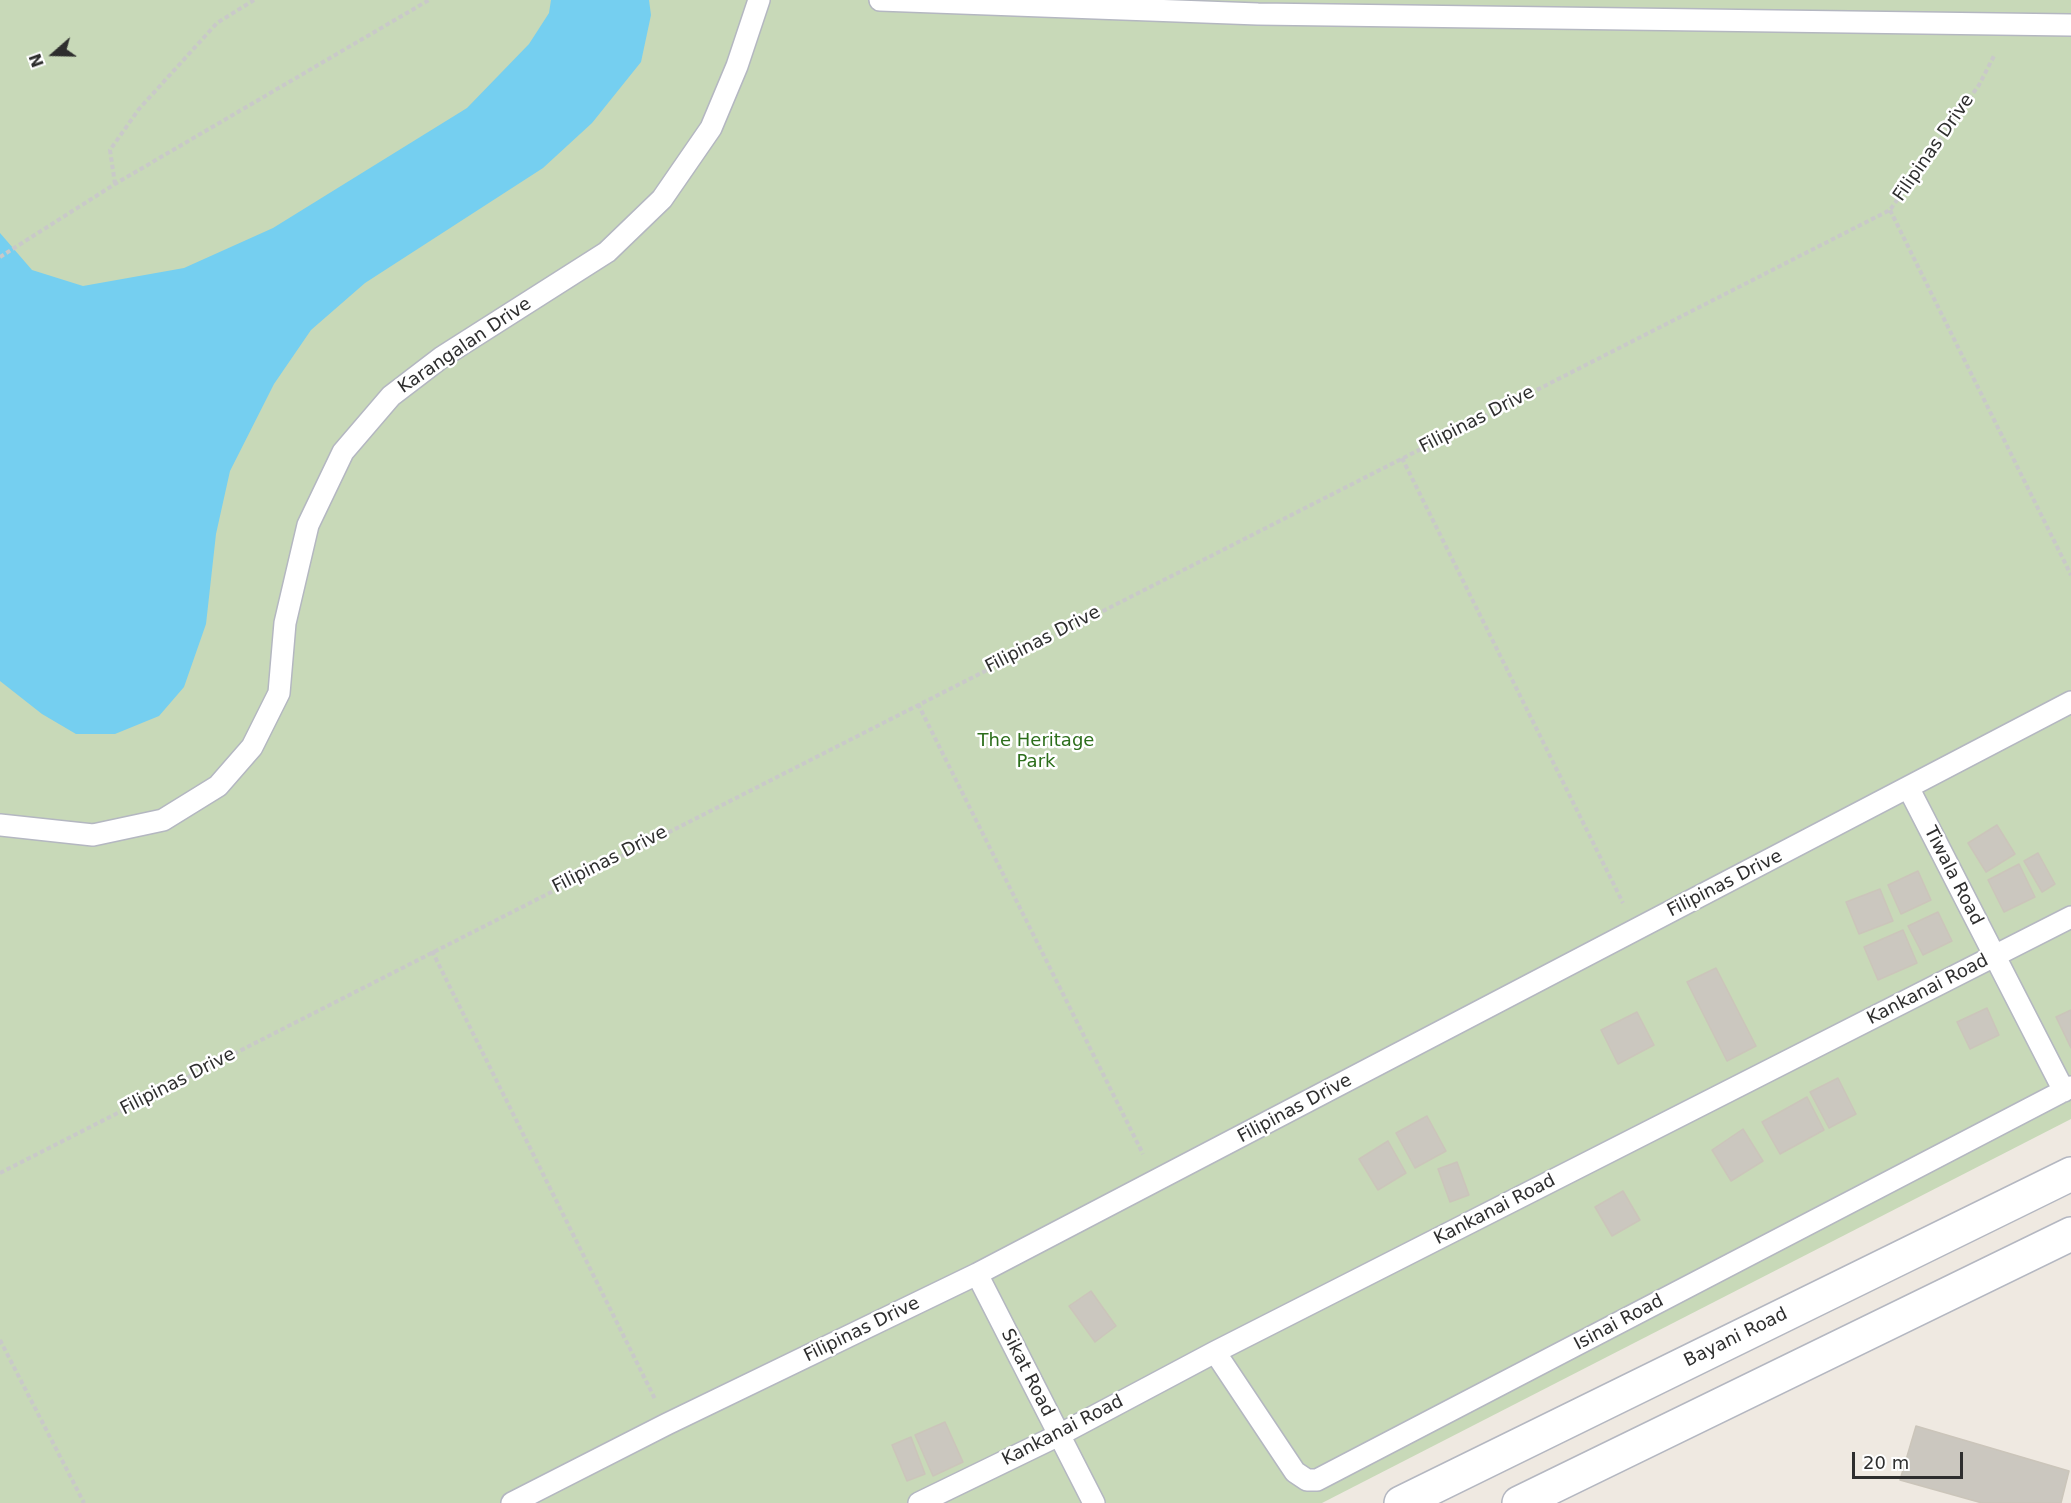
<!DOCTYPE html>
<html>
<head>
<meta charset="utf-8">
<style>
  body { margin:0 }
  #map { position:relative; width:2071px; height:1503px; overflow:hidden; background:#efe9e1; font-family:"DejaVu Sans",sans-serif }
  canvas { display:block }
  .north { position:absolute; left:24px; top:24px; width:60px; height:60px; -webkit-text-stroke:4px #fff; paint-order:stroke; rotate:250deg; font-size:16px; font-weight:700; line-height:24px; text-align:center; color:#2e2e2e }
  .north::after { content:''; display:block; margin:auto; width:21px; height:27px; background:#2e2e2e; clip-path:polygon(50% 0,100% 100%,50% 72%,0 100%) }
  .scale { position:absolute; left:1852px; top:1452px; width:111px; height:27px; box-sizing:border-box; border:3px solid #2e2e2e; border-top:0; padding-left:8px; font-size:18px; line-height:21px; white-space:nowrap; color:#2e2e2e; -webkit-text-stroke:4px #fff; paint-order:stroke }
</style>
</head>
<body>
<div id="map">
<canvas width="2071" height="1503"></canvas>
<div class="north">N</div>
<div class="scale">20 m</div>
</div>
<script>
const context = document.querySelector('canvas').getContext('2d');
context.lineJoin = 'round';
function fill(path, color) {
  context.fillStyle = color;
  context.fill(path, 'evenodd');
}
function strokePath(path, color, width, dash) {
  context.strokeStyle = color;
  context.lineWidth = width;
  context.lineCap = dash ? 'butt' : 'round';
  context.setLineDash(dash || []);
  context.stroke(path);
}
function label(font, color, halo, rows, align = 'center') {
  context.font = font + ' "DejaVu Sans",sans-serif';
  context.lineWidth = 5;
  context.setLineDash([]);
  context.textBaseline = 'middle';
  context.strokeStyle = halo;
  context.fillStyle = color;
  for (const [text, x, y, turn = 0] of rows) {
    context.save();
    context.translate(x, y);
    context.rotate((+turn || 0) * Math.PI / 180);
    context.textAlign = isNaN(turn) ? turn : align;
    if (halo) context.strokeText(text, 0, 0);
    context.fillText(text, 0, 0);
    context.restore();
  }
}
fill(new Path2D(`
  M0 0H2071V1119L1322 1503H0Z`), '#c8d9b8');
fill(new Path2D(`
  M551 0H649L651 15 641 62 592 123 543 168 365 283 311 330 274 384 230 471 216 534 206 624 184 687 159 716 115 734H76L42 714 0 681V233L32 270 83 286 184 268 273 228 467 108 529 44 549 13Z`), '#75cff0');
const building = new Path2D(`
  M1997 825 2015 854 1986 872 1968 843Z
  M2038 853 2055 884 2042 892 2024 861Z
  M2019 864 2035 897 2004 912 1988 880Z
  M1918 871 1931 900 1901 914 1888 885Z
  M1880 889 1893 921 1859 934 1846 902Z
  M1938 912 1952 941 1923 955 1908 926Z
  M1903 930 1917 963 1878 980 1864 947Z
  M1716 968 1756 1046 1727 1061 1687 982Z
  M1987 1008 1999 1035 1970 1049 1957 1022Z
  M2071 1010V1048L2056 1017Z
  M1637 1012 1654 1045 1618 1064 1601 1030Z
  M1838 1078 1856 1114 1829 1128 1810 1092Z
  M1807 1097 1824 1130 1780 1154 1762 1122Z
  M1427 1116 1446 1151 1415 1168 1396 1133Z
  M1743 1129 1763 1161 1731 1181 1712 1150Z
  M1388 1141 1406 1173 1378 1190 1359 1159Z
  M1457 1162 1469 1195 1450 1202 1438 1169Z
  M1623 1191 1640 1220 1612 1236 1595 1207Z
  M1091 1291 1116 1326 1095 1342 1069 1306Z
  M945 1422 963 1462 933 1476 915 1435Z
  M1916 1426 2069 1471 2061 1503H1982L1900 1480Z
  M911 1437 925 1474 907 1481 892 1445Z`);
fill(building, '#cbc7bf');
strokePath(building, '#cbc5ba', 1.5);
const lane = new Path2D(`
  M880 0 1258 14 2071 25
  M1909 789 2064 1091
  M0 825 93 835 163 820 218 786 252 747 279 693 285 623 308 525 343 452 391 396 442 357 607 252 662 199 711 128 737 66 759 0
  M977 1274 1094 1503
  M1215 1352 1295 1472 1307 1480H1317L2071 1087
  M512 1503 667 1424 977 1274 2071 702
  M919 1503 1059 1435 1215 1352 2071 917`);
const secondary = new Path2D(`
  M1401 1503 2071 1174
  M1519 1503 2071 1234`);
strokePath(lane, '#b4b7c1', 24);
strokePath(secondary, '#b4b7c1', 36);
strokePath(new Path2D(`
  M115 184 110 150 139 109 217 23 254 0
  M1890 210 2071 575
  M0 257 115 184 429 0
  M1402 458 1623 903
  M918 704 1143 1154
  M432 951 655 1399
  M0 1173 1890 210 1979 85 1995 54
  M0 1340 84 1503`), '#c9c9c9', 4, [4.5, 3]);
strokePath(lane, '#fff', 21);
strokePath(secondary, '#fff', 33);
label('18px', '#2e2e2e', '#fff', [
  ["Filipinas Drive",1934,148,-55],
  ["Karangalan Drive",465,346,-34],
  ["Filipinas Drive",1477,420,-27],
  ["Filipinas Drive",1043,640,-27],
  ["Filipinas Drive",610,860,-27],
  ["Tiwala Road",1953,876,63],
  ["Filipinas Drive",1725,884,-27],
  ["Kankanai Road",1928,990,-27],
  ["Filipinas Drive",178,1082,-27],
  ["Filipinas Drive",1295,1109,-28],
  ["Kankanai Road",1495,1210,-27],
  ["Isinai Road",1619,1323,-28],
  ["Filipinas Drive",862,1330,-26],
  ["Bayani Road",1736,1338,-26],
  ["Sikat Road",1027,1373,63],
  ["Kankanai Road",1063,1431,-27]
]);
label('18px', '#2c6e1b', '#fff', [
  ["The Heritage",1036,741],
  ["Park",1036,762]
]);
</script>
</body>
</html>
